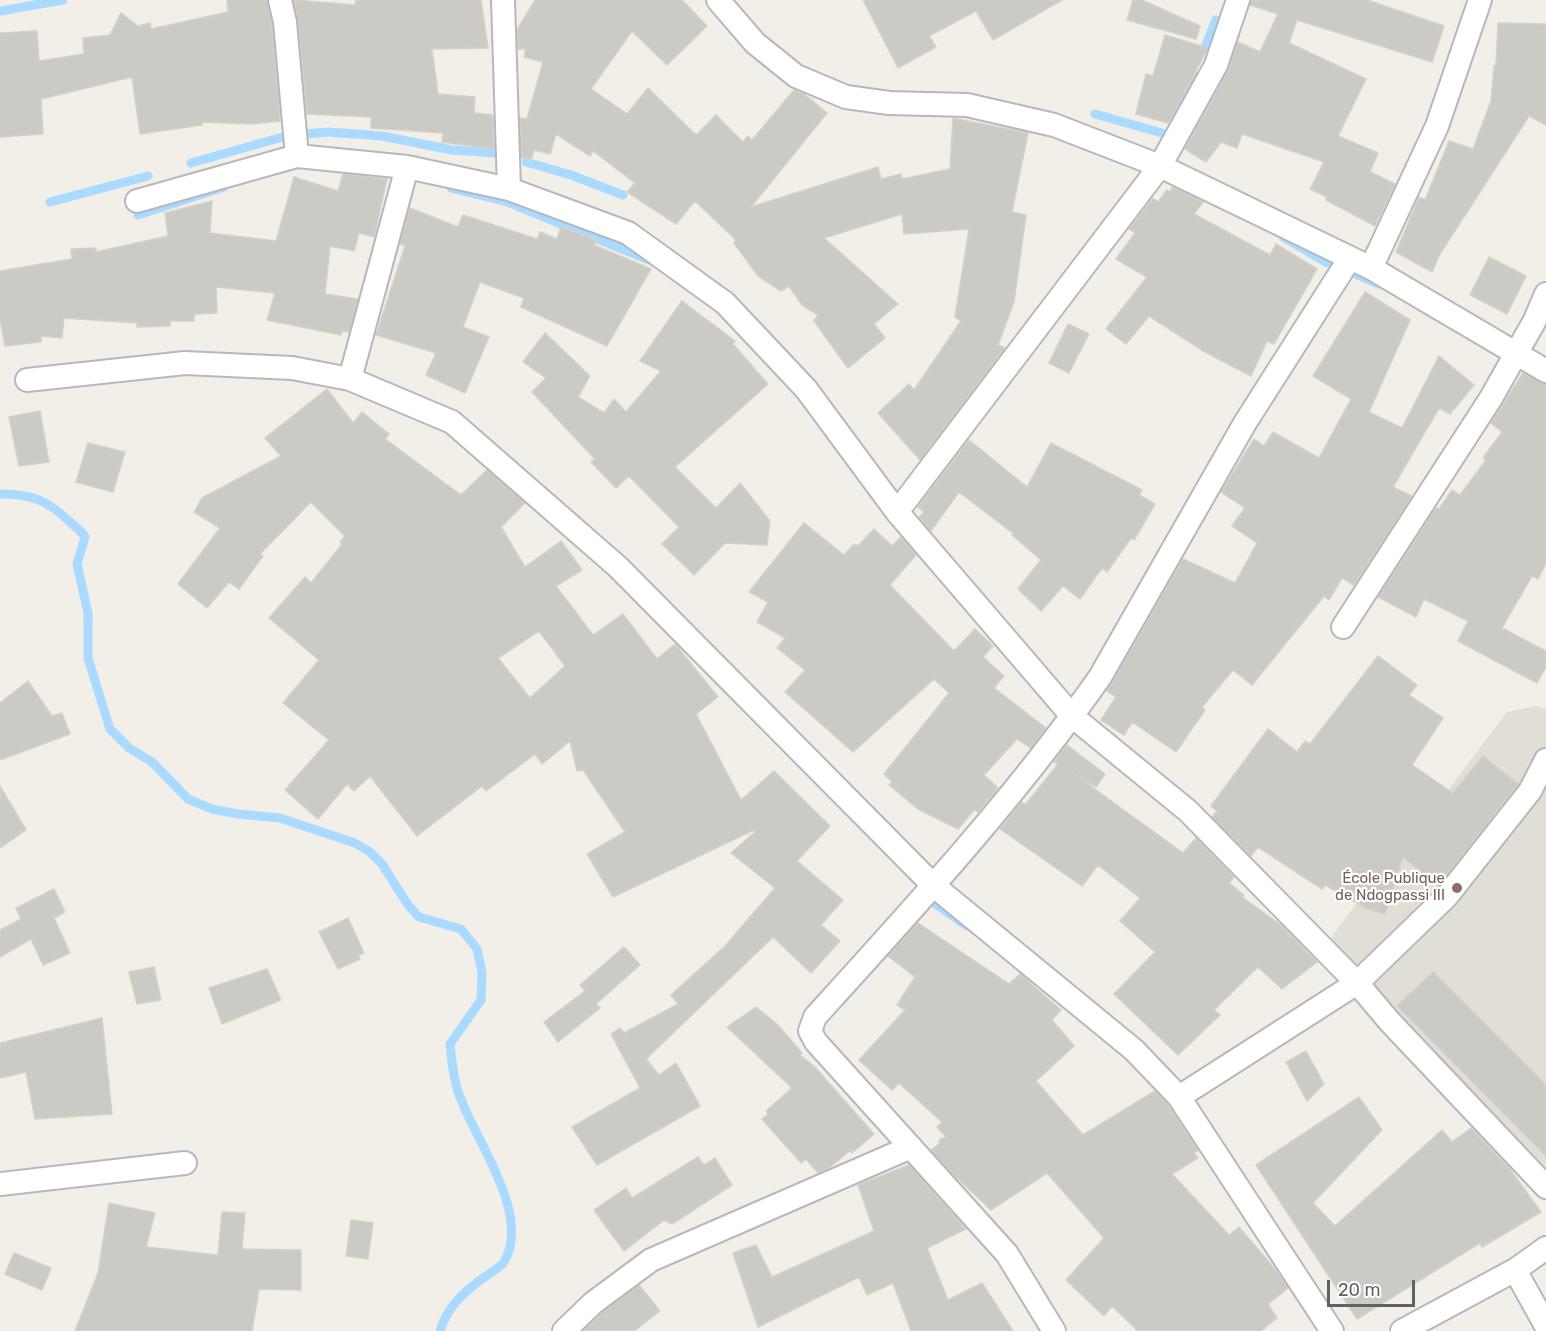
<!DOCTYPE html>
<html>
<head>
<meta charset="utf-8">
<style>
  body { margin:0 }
  #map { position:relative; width:1546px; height:1331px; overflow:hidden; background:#f1efe8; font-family:Rubik,sans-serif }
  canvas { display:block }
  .scale { position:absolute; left:1327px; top:1280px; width:88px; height:27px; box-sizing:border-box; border:3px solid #5f6368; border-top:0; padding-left:8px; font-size:18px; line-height:21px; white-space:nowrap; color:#5f6368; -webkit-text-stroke:4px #fff; paint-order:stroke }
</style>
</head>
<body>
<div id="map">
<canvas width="1546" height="1331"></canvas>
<div class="scale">20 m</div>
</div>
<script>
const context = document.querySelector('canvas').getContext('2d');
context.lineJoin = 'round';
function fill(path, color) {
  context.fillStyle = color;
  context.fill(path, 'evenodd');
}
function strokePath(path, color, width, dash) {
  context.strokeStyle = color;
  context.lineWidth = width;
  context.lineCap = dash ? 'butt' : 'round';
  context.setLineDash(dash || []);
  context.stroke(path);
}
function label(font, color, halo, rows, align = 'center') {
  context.font = font + ' Rubik,sans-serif';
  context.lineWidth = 4.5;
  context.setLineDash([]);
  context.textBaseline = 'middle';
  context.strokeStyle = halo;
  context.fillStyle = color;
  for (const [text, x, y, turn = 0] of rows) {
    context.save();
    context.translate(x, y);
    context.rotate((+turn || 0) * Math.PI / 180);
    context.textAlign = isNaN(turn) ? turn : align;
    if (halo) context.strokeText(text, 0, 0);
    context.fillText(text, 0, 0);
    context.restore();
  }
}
fill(new Path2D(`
  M1536 706 1546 709V1167L1410 1031 1330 939 1405 837 1417 831 1507 712Z`), '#e1ded6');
strokePath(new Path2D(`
  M268 0 281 99
  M0 11 63 0
  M1206 45 1216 20
  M1095 114 1169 135 1171 129
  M1176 116 1193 73
  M526 162 571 175 623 195
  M191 163 286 136 328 132 382 136 452 150 495 153 498 151 499 143
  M451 188 505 201 649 260
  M50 202 148 176
  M138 215 224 187
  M1283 237 1327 263
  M1346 270 1378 284
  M0 494C31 494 47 500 69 521 75 527 81 530 85 537L77 564 88 613V658L110 729 129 748 152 762 188 799 212 809 238 814 280 818 355 843 370 852 382 864 408 905 419 917 461 929 477 949 482 972 481 1000 450 1044C452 1063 454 1084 462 1102 479 1145 531 1216 504 1262 501 1267 491 1272 486 1276 465 1291 448 1305 440 1331
  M933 902 967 926`), '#aadaff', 9);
const building = new Path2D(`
  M227 0H267L272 24 280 121 251 124 202 122V125L140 134 132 77 41 99 43 134 0 137V33L37 31 39 61 84 54 83 38 110 35 121 13 138 26 150 23 151 29 228 12Z
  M294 0 356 5 355 0H481L488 48 432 49 438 94 475 97 474 113 493 115 494 149 442 142 443 133 371 128V117L307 114 298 21Z
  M535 0H682L707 26 667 65 632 31 591 89 627 114 648 88 696 135 716 115 743 142 748 136 752 140 794 90 804 94 827 113 751 207 878 167 881 179 901 174 902 179 950 169 953 118 1028 133 1012 212 1026 215 1014 302 998 345 1005 348 920 460 878 413 909 384 914 390 961 321 955 317 969 229 904 234 902 214 824 238 898 304 874 324 885 338 848 368 814 321 818 315 802 305 789 286 781 291 758 276 734 243 736 240 695 201 676 224 627 192 635 183 593 151 590 156 556 134 550 154 534 150 531 160 521 157 520 118 527 119 543 62 524 57 526 49H518L517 30Z
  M863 0H1062L993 40 976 11 929 36 936 47 898 68Z
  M1133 0H1142L1200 26 1196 39 1127 20Z
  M1251 0H1367L1444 26 1432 62 1297 20 1289 43 1366 79 1338 136 1378 153 1370 172 1395 184 1375 226 1326 200 1327 197 1310 189 1324 162 1242 134 1237 148 1221 142 1206 162 1185 149 1228 71 1238 42 1260 52 1278 14 1250 5Z
  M1498 23 1546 24V125L1529 116 1440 254 1432 272 1396 252 1419 197 1425 200 1449 141 1473 149 1491 101 1494 66 1496 65Z
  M1165 35 1208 48 1168 123 1136 114 1146 74 1153 76Z
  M343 174 387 179 374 237 359 233 354 251 330 246 325 294 358 299 349 332 342 331 341 335 267 320 275 293 216 287 217 313 194 314V321H170V326L137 327V323L64 318 62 338 41 336V342L5 346 0 318V271L72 259 71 249 96 248V252L168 236 165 213 212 201 210 233 276 241 294 177 338 191Z
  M1173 187 1203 202 1194 214 1270 255 1276 244 1317 269 1274 344 1267 341 1251 376 1205 352 1149 316 1126 344 1106 329 1147 277 1116 259 1135 233 1129 229 1153 198 1158 202 1167 190 1170 192Z
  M410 208 458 227 463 215 537 239 540 232 557 239 561 227 596 240 594 245 651 269 607 346 521 307 524 298 480 282 463 327 489 337 465 393 426 375 436 353 376 335 405 246 400 244Z
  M1489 257 1526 276 1507 314 1470 295Z
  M1365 292 1410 320 1369 412 1402 428 1439 356 1474 385 1450 414 1439 408 1393 487 1412 496 1354 585 1342 578 1329 600 1324 596 1252 685 1233 670 1202 707 1205 710 1176 752 1132 722 1124 735 1101 720 1116 697 1107 691 1183 559 1235 583 1257 543 1232 526 1245 508 1221 492 1254 439 1264 446 1273 432 1319 458 1351 399 1313 376Z
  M682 301 735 341 733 344 768 384 675 467 716 508 740 483 770 521 767 545 725 543 694 575 662 544 679 527 629 476 616 488 591 462 595 459 532 392 546 378 523 362 545 333 590 376 578 397 604 413 614 399 626 412 661 371 640 361Z
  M1068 324 1089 334 1069 373 1049 363Z
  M1523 373 1546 384V563L1538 579 1532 576 1502 628 1546 651V667L1537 683 1458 641 1468 621 1424 599 1416 617 1378 597 1436 508 1439 509 1452 490 1460 495 1486 460 1483 458 1502 432 1491 423Z
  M327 389 353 423 362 412 389 434 385 439 461 495 487 470 525 503 501 527 525 567 561 541 582 570 556 586 593 635 623 614 657 659 675 644 718 697 696 714 741 800 774 771 830 826 797 861 843 900 821 925 840 941 811 973 773 937 646 1059 659 1075 676 1063 700 1106 597 1165 572 1127 640 1088 611 1034 620 1028 624 1033 678 1004 671 995 725 946 775 888 731 853 755 832 754 830 613 897 587 854 625 832 583 770 577 771 570 741 542 764 535 754 486 791 482 786 417 836 370 776 354 791 347 784 318 819 285 790 329 740 283 703 319 660 269 618 305 577 311 583 342 544 340 542 345 536 311 502 260 554 263 556 239 589 229 582 207 608 178 584 220 528 194 512 202 498 281 456 265 438ZM539 631 565 666 530 698 498 658Z
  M40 411 49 462 19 466 9 417Z
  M969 440 1027 487 1051 443 1142 490 1139 495 1155 504 1134 540 1131 538 1107 572 1102 568 1080 599 1063 586 1041 611 1018 589 1041 560 1012 535 1014 534 959 492 931 531 919 517 924 512 918 507Z
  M88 443 125 452 113 492 76 482Z
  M804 523 844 555 854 544 858 546 874 529 892 546 901 537 916 555 890 585 954 651 975 629 993 646 983 657 1004 676 994 688 1046 728 1031 748 1017 739 984 775 998 788 978 812 974 810 958 829 918 809 889 785 892 782 884 774 949 693 934 679 853 752 785 692 805 670 777 648 785 638 757 622 768 602 749 592Z
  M1378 656 1417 685 1409 695 1443 718 1412 765 1453 793 1483 756 1518 784 1438 886 1403 857 1385 914 1368 909 1325 885 1322 889 1258 847 1251 856 1212 817 1217 811 1211 806 1268 729 1297 752 1305 741 1310 744Z
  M28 681 52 716 62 713 70 734 0 760V703Z
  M1067 745 1105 774 1096 787 1074 774 1183 853 1196 838 1234 877 1229 883 1244 895 1242 897 1281 925 1317 962 1282 989 1258 967 1214 1010 1220 1015 1178 1055 1114 994 1155 952 1120 921 1140 898 1098 865 1082 886 1000 829 1022 802 1025 805 1058 764 1054 762Z
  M0 786 26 830 0 848Z
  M54 889 65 912 54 918 70 953 43 965 31 939 0 957V930L21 919 16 908Z
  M348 918 364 953 358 955 360 959 338 969 319 932Z
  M918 923 1009 984 1020 974 1061 1010 1052 1020 1074 1046 1036 1081 1083 1135 1155 1091 1168 1105 1198 1150 1194 1153 1198 1158 1172 1174 1229 1235 1239 1227 1275 1269 1288 1288 1268 1304 1277 1318 1261 1331H1138L1112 1306 1104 1316 1066 1280 1104 1238 1047 1173 991 1210 953 1174 931 1150 940 1143 939 1140 946 1137 937 1127 942 1122 899 1083 892 1090 859 1060 905 1010 897 1005 915 977 888 956Z
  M624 947 640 965 596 1004 600 1008 558 1042 544 1022 585 991 580 985Z
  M154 967 161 1000 137 1004 129 972Z
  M267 969 281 1000 222 1024 209 988Z
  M1433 972 1546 1085V1156L1397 1006Z
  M756 1007 778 1025 802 1053 800 1055 815 1067 874 1134 852 1153 851 1150 830 1167 818 1173 806 1159 801 1163 762 1119 768 1114 766 1111 792 1088 727 1027Z
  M102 1018 112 1114 35 1119 26 1072 0 1078V1043Z
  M1306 1051 1324 1084 1307 1101 1286 1062Z
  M1359 1097 1382 1130 1313 1203 1335 1226 1442 1130 1452 1142 1471 1128 1509 1168 1541 1212 1482 1247 1480 1243 1357 1319 1256 1165Z
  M698 1157 704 1165 715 1158 732 1185 672 1224 664 1220 624 1251 594 1210 626 1188 632 1198Z
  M909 1165 966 1229 927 1248 948 1300 982 1283 1013 1331H911L893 1283 867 1295 859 1277 758 1327 733 1253 756 1245 772 1277 874 1231 858 1185Z
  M109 1203 155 1213 146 1247 218 1255 222 1212 245 1213 242 1249 301 1250V1290L259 1289 252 1331H75L98 1273Z
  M351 1220 373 1223 368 1259 346 1256Z
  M14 1253 51 1268 42 1290 5 1274Z
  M639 1285 660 1311 634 1331H583L602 1313Z`);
fill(building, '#cccac5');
strokePath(building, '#d6d1c6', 1.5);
const street = new Path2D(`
  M280 0 285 22 297 156
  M503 0 509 189
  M718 0 755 43 796 76 846 97 889 103 967 105 1054 125 1160 166 1371 268 1546 371
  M137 201 297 156 407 167 509 189 628 233 725 303 806 389 897 512 1072 716 1188 811 1357 983 1390 1022 1546 1187
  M1371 268 1437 126 1480 0
  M350 379 407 167
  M27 380 185 363 292 368 350 379 452 422 618 567 934 886 1134 1050 1179 1097 1332 1331
  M897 512 1160 166 1216 65 1238 0
  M1343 627 1491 398 1534 322 1546 294
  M1179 1097 1357 983 1447 896 1530 791 1546 760
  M0 1184 185 1163
  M1515 1270 1546 1326
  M564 1331 593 1303 651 1260 911 1147
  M1054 1331 1007 1254 816 1042 810 1031 815 1017C914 908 1015 798 1100 677L1245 423 1350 258
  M1402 1331 1515 1270 1546 1248`);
strokePath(street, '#b5b8bc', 26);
strokePath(street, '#fff', 22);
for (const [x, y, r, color] of [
  [1457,888,6,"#8d6e63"]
]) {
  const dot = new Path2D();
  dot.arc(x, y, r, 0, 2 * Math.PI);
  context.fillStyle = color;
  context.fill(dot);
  strokePath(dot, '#fff', 2);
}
label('15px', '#785e54', '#fff', [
  ["École Publique",1445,879],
  ["de Ndogpassi III",1445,896]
], 'right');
</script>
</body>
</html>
